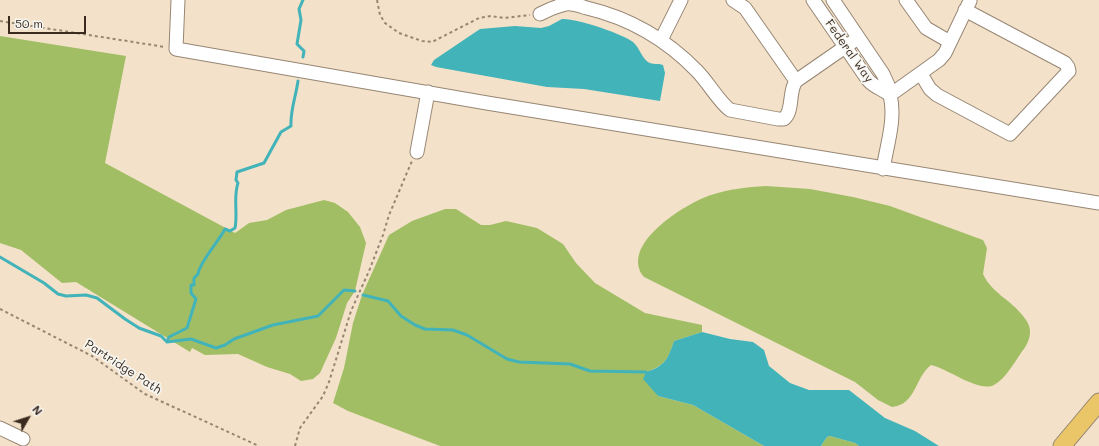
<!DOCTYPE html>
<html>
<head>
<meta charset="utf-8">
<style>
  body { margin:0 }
  #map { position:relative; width:1099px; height:446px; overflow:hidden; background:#f3e2c9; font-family:Mali,sans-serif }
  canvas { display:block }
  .north { position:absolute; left:8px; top:398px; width:40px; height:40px; -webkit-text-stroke:3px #f6f6f2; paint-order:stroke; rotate:51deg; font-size:11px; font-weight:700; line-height:16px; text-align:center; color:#3b2a1e }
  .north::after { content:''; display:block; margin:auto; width:14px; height:18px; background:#3b2a1e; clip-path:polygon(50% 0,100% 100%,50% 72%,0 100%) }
  .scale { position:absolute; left:8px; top:16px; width:78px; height:18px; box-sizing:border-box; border:2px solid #3b2a1e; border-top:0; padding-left:5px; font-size:12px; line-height:14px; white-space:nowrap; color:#3b2a1e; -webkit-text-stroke:3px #f6f6f2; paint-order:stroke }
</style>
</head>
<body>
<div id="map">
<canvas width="1099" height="446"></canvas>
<div class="north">N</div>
<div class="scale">50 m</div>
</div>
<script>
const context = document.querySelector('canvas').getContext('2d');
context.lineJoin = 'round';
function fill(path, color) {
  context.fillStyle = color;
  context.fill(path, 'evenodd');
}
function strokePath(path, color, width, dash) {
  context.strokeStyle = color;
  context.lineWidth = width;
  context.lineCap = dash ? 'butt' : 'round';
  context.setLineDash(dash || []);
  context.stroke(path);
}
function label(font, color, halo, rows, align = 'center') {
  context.font = font + ' Mali,sans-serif';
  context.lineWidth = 3.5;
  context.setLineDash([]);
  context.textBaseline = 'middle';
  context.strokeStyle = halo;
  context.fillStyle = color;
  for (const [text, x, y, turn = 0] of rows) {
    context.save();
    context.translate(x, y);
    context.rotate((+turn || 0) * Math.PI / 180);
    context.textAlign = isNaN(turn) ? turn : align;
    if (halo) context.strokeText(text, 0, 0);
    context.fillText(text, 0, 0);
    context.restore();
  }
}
fill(new Path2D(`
  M0 36 126 56 105 163 235 233 249 223 267 220 286 210 324 200 335 203 348 212 360 227 366 243 355 291 347 303 336 338 320 373 313 379 301 381 290 374 267 367 238 354 205 355 192 348 190 352 76 282 62 283 21 250 0 243Z
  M766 186 810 189 853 197 890 206 983 240 987 248 983 274C992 294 1014 301 1026 320 1034 331 1029 343 1021 353 1014 363 1005 379 994 385 979 393 947 368 931 365 915 377 916 405 892 407L878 400 855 382 644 277C618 245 686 203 711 195 729 189 747 187 766 186Z
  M445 209H456L481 225H490L506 221 537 228 563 244 576 263 595 283 645 313 702 325V332L674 341C668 360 665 365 646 372L658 396 693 405 764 446H440L348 411 333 403 344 368 353 323 362 295 389 235 412 221Z
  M830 436 855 443 859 446H821L827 437Z`), '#a2be65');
fill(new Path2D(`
  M562 19C576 18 623 34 633 42 640 48 641 57 648 62 653 65 658 63 663 65L665 73 660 101 584 89 547 87 436 67 431 65 434 60 480 29 515 26 541 28 549 26Z
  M702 332 730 339 753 342 764 350 769 366 790 383 809 390H849L885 418 915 431 939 446H859L855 443 830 436 827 437 821 446H764L693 405 658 396 643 379 646 372C665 366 668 359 674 341Z`), '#42b3b9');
strokePath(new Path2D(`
  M303 0 299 9 301 20 297 44 304 51 303 57
  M0 257 44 283 58 294 66 296 86 295 97 298 125 319 139 328 161 336 167 342 191 339 216 348 225 345 234 339 273 325 318 316 344 290 355 291
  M363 295 388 301 401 316 415 325 425 329 453 330 467 335 507 359 519 362 570 364 590 371 646 372
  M167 342 169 337 187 328 196 299 191 293V285H194V278L198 274C199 263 219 241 225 229L230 231 235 228C238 213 233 197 238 183L236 180 237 172 264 163 281 132 291 126C290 111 296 96 298 81`), '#42b3b9', 3);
const minor = new Path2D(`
  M178 0 176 49 487 103 1099 203
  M733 0 745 8 796 81
  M813 0 868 80C875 88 883 89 890 95L888 85 883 74 833 0
  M906 0 926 28 950 42
  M540 14C548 10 557 6 566 4 572 3 580 6 587 8 629 18 667 40 697 71 708 82 719 102 730 110L778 119H784C794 110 788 92 796 81L858 38
  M661 40 681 0
  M921 74 930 89 937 95 1010 134 1069 71 1068 67 1065 63 965 10
  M417 152 428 92
  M883 169C887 145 896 118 890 95L939 60 945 53 970 1
  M0 428 23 439`);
const major = new Path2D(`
  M1062 446 1099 402`);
strokePath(minor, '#978674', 15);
strokePath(major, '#978674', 19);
strokePath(new Path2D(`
  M377 0 380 15 385 23 399 33 422 41 432 42 479 18 491 16 504 18 530 15
  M0 21 165 47
  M0 309 92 356 145 394 259 446
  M295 446 300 428 323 396 329 382 351 311 369 271 383 235 389 215 412 161`), '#978674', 2, [3, 3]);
strokePath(minor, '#fff', 13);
strokePath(major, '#ebc669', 17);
label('12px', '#3b2a1e', '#f6f6f2', [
  ["Federal Way",849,51,55],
  ["Partridge Path",123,367,33]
]);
</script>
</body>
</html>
